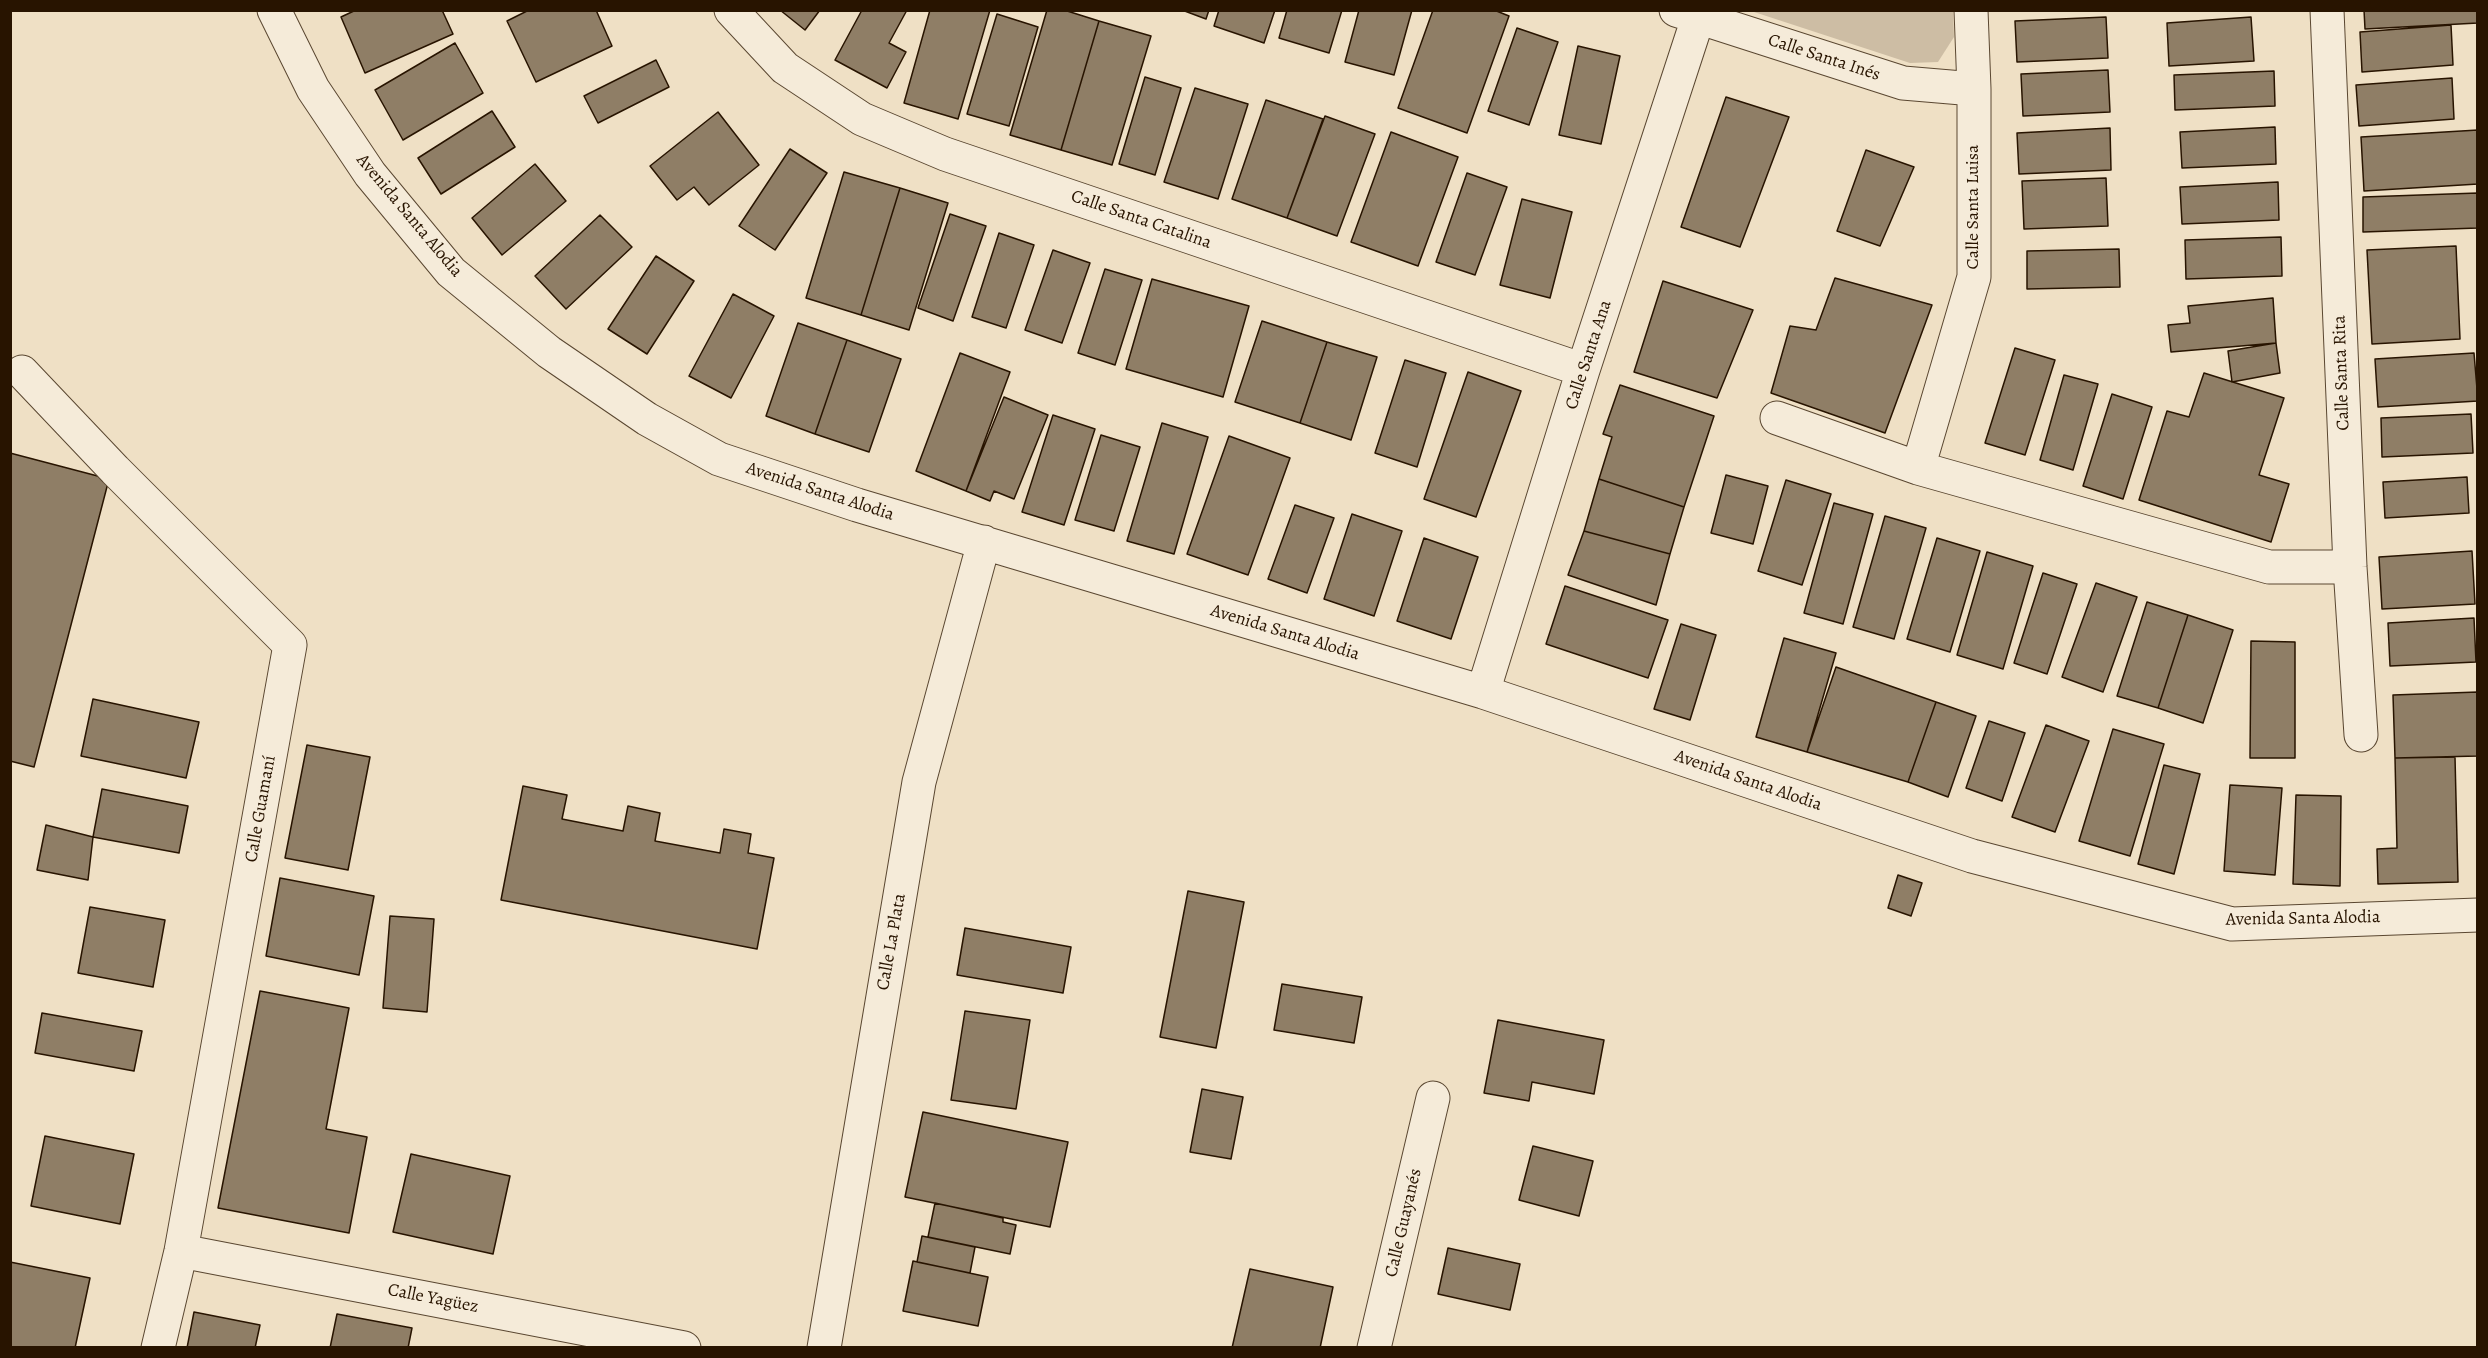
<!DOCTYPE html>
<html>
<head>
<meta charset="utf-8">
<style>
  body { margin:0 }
  #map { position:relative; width:2488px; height:1358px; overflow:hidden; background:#efe0c5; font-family:Alegreya,serif }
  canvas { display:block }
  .frame { position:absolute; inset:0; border:12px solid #281400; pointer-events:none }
</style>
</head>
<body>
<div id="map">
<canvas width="2488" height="1358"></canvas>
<div class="frame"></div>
</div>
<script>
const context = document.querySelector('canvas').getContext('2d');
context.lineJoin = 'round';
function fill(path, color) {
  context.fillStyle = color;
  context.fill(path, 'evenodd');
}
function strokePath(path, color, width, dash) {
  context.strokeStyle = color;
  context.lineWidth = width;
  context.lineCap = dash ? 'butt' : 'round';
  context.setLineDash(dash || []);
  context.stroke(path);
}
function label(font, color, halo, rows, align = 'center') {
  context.font = font + ' Alegreya,serif';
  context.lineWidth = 6;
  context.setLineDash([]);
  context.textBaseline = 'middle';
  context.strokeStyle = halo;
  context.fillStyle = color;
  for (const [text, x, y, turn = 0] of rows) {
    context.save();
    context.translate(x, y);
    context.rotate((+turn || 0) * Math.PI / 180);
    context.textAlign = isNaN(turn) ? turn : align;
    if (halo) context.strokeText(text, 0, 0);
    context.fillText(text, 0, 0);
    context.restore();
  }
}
fill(new Path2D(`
  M1751 11H1953L1954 37 1938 62 1910 63Z`), '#cdbda4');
const building = new Path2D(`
  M356 10H442L453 34 365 73 341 17Z
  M529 10H596L612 46 536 82 507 21Z
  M780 10H820L805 30Z
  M862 10H907L889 43 906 52 887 88 835 60Z
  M930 10H990L958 119 904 103Z
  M1047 10H1064L1099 21 1061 150 1010 135Z
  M1182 10H1209L1206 19Z
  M1219 10H1275L1264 43 1214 26Z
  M1287 10H1342L1329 53 1279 38Z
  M1359 10H1412L1394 75 1345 62Z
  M1433 10H1494L1509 16 1467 133 1398 108Z
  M2364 10H2478V23L2365 29Z
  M997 14 1038 27 1009 126 967 114Z
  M2106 17 2108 58 2017 62 2015 21Z
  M2251 17 2254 61 2169 66 2167 23Z
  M1099 21 1151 36 1112 165 1061 150Z
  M2451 25 2453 65 2362 72 2360 32Z
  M1517 28 1558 42 1529 125 1488 111Z
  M455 43 483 93 403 140 375 90Z
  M1578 46 1620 56 1601 144 1559 135Z
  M656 60 669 87 598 123 584 96Z
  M2108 70 2110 112 2023 116 2021 74Z
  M2274 71 2275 106 2175 110 2174 75Z
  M1145 77 1181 88 1155 175 1119 164Z
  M2452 78 2454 119 2359 126 2356 85Z
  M1195 88 1248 104 1218 199 1164 182Z
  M1726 97 1789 117 1740 247 1681 227Z
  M1266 100 1323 119 1287 218 1232 199Z
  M492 111 515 147 441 194 418 158Z
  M718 112 759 165 709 205 694 187 677 200 650 166Z
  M1325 116 1375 134 1337 236 1287 218Z
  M2275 127 2276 164 2182 168 2180 132Z
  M2110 128 2111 170 2019 174 2017 133Z
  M2478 130V184L2364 191 2361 137Z
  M1391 132 1458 157 1418 266 1351 242Z
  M790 149 827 173 775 250 739 226Z
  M1866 150 1914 167 1880 246 1837 231Z
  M535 164 566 201 502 255 472 218Z
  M844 172 900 188 861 315 806 298Z
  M1467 173 1507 187 1475 275 1436 262Z
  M2106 178 2108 226 2024 229 2022 181Z
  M2278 182 2279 220 2182 224 2180 187Z
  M900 188 948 203 909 330 861 315Z
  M2478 193V228L2363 232V197Z
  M1522 199 1572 212 1550 298 1500 285Z
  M950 214 986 226 953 321 918 308Z
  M600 215 632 247 566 309 535 276Z
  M999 233 1034 245 1006 328 972 317Z
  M2281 237 2282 276 2186 279 2185 240Z
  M2456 246 2460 339 2372 344 2367 250Z
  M2119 249 2120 287 2027 289V251Z
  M1053 250 1090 263 1062 343 1025 330Z
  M656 256 694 281 647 354 608 329Z
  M1105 269 1142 280 1115 365 1078 353Z
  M1835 278 1932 305 1885 433 1771 393 1790 326 1816 330Z
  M1152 279 1249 306 1223 397 1126 369Z
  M1663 281 1753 310 1717 398 1634 372Z
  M733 294 774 316 731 398 689 376Z
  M2273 298 2276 343 2171 352 2168 325 2190 323 2188 306Z
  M1262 321 1327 342 1300 423 1235 402Z
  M798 323 847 340 815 434 766 416Z
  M847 340 901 359 869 452 815 434Z
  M1327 342 1377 357 1351 440 1300 423Z
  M2276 343 2280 373 2232 382 2228 351Z
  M2015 348 2055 360 2025 455 1985 443Z
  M960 353 1010 372 966 491 916 471Z
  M2474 353 2478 401 2378 407 2375 359Z
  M1405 360 1446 373 1417 467 1375 453Z
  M1468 372 1521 391 1476 517 1424 499Z
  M2204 373 2284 398 2259 475 2289 484 2271 542 2139 500 2167 411 2189 417Z
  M2064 375 2098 384 2073 470 2040 460Z
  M1620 385 1714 416 1684 507 1599 479 1612 437 1603 434Z
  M2112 394 2152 407 2123 499 2083 486Z
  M1004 397 1048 415 1014 499 994 491 990 501 966 491Z
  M2471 414 2473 453 2382 457 2381 418Z
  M1053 415 1095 429 1064 525 1022 512Z
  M1162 423 1208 437 1174 554 1127 541Z
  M1101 435 1140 447 1114 531 1075 520Z
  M1229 436 1290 458 1248 575 1187 554Z
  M10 453 109 479 34 767 10 761Z
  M1726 475 1768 486 1753 544 1711 533Z
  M2467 477 2469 513 2385 518 2383 482Z
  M1599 479 1684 507 1670 554 1584 531Z
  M1786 480 1831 494 1802 585 1758 571Z
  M1834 503 1873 514 1843 624 1804 613Z
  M1295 505 1334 518 1307 593 1268 579Z
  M1352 514 1402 531 1374 616 1324 599Z
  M1885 516 1926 528 1894 639 1853 627Z
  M1584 531 1670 554 1656 605 1568 575Z
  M1424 538 1478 557 1451 639 1397 621Z
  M1937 538 1980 551 1950 652 1907 639Z
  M2472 551 2475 604 2382 609 2379 557Z
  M1987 552 2033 566 2003 669 1957 655Z
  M2043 573 2077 584 2047 674 2014 663Z
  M2096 583 2137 597 2103 692 2062 677Z
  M1565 586 1668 620 1648 678 1546 644Z
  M2147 602 2188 615 2158 708 2117 696Z
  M2188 615 2233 630 2203 723 2158 708Z
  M2474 618 2476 662 2390 666 2388 623Z
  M1681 624 1716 635 1690 720 1654 709Z
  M1784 638 1836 653 1807 752 1756 737Z
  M2251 641 2295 642V758H2250Z
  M1836 667 1936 702 1908 782 1807 752Z
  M2478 692V756L2395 758 2393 695Z
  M93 699 199 722 186 778 81 756Z
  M1936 702 1976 716 1948 797 1908 782Z
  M1989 721 2025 733 2002 801 1966 788Z
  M2046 725 2089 741 2055 832 2012 817Z
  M2113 729 2164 744 2130 856 2079 841Z
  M307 745 370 757 348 870 285 858Z
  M2455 757 2458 882 2378 884 2377 849 2397 848 2395 758Z
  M2164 765 2200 774 2174 874 2138 864Z
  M2230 785 2282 788 2275 875 2224 871Z
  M523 786 567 795 562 819 623 831 628 806 660 813 655 841 720 853 724 829 751 834 748 853 774 858 757 949 501 900Z
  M102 789 188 806 179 853 93 837Z
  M2296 795 2341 796 2340 886 2293 884Z
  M46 825 93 837 88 880 37 870Z
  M1898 875 1922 883 1911 916 1888 908Z
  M280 878 374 896 359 975 266 956Z
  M1188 891 1244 902 1216 1048 1160 1037Z
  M90 907 165 920 153 987 78 973Z
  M390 916 434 919 427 1012 383 1008Z
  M965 928 1071 947 1063 993 957 975Z
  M1282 984 1362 997 1354 1043 1274 1030Z
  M260 991 349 1008 326 1129 367 1137 349 1233 218 1208Z
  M965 1011 1030 1020 1016 1109 951 1100Z
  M42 1013 142 1031 134 1071 35 1053Z
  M1498 1020 1604 1040 1594 1094 1532 1082 1529 1101 1484 1093Z
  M1202 1089 1243 1097 1231 1159 1190 1152Z
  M923 1112 1068 1142 1050 1227 905 1197Z
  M45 1136 134 1154 120 1224 31 1206Z
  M1533 1146 1593 1161 1579 1216 1519 1200Z
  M411 1154 510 1176 493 1254 393 1232Z
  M935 1203 1003 1218V1222L1016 1225 1010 1254 928 1237Z
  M922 1236 975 1247 970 1273 917 1262Z
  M1448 1248 1520 1264 1510 1310 1438 1294Z
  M913 1261 988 1277 978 1326 903 1311Z
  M10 1262 90 1278 75 1348H10Z
  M1250 1269 1333 1287 1320 1348H1232Z
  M194 1312 260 1325 255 1348H187Z
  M337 1314 412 1328 408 1348H330Z`);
fill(building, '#8f7e66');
strokePath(building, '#281400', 1.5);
const street = new Path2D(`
  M274 10 313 89 370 174 451 272 549 352 647 419 719 459 857 505 1483 692 1972 856 2232 924 2478 915
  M731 10 785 68 862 119 945 154 1583 370
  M1676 10 1903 83 1974 89
  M2327 10 2350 567 2361 735
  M22 372 115 470 290 645 181 1251 158 1348
  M1777 418 1918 468 2269 567H2350
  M1918 468 1974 277V89L1971 10
  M1483 692 1583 370 1698 18
  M181 1251 684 1348
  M824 1348 919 782 984 542
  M1374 1348 1433 1098`);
strokePath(street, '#5a4731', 35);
strokePath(street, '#f5ebd9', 33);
label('18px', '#281400', '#f5ebd9', [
  ["Calle Santa Inés",1824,58,18],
  ["Calle Santa Luisa",1974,207,-90],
  ["Avenida Santa Alodia",409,216,50],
  ["Calle Santa Catalina",1141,220,19],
  ["Calle Santa Ana",1589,355,-72],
  ["Calle Santa Rita",2342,373,-92],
  ["Avenida Santa Alodia",820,492,18],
  ["Avenida Santa Alodia",1285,633,17],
  ["Avenida Santa Alodia",1748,781,19],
  ["Calle Guamaní",261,809,-80],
  ["Avenida Santa Alodia",2303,919,-1],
  ["Calle La Plata",892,942,-80],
  ["Calle Guayanés",1404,1223,-77],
  ["Calle Yagüez",433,1299,11]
]);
</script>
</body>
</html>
